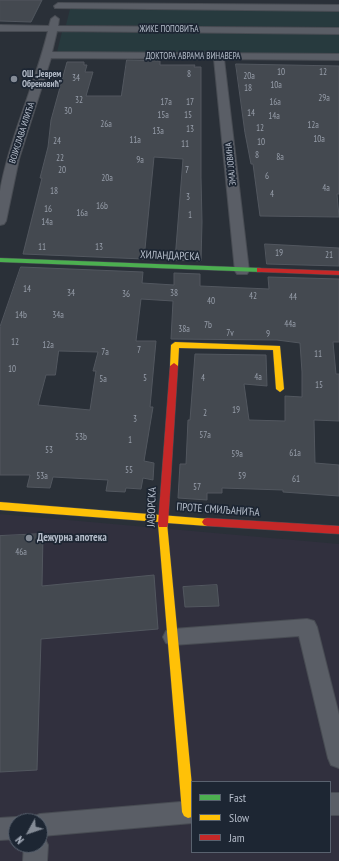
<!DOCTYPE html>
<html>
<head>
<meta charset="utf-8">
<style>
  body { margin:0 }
  #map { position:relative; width:339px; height:861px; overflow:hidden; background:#2a3038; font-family:"PT Sans Narrow",sans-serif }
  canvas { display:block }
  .legend { position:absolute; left:191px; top:781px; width:140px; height:72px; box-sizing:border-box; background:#1d2633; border:1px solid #59626f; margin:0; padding:5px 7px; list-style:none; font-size:12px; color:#b4bcc9 }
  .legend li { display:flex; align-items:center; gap:8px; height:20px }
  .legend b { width:20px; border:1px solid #59626f }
  .north { position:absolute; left:8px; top:813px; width:40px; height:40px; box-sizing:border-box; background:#1d2633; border:1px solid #59626f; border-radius:50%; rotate:230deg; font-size:11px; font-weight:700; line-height:16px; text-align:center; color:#b4bcc9 }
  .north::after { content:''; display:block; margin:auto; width:14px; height:18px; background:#848b96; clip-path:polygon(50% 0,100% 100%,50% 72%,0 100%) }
</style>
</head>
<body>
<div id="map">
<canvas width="339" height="861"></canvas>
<ul class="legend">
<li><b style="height:5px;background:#4caf50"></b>Fast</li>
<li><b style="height:5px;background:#ffc107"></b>Slow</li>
<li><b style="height:5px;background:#c62828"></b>Jam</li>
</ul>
<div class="north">N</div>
</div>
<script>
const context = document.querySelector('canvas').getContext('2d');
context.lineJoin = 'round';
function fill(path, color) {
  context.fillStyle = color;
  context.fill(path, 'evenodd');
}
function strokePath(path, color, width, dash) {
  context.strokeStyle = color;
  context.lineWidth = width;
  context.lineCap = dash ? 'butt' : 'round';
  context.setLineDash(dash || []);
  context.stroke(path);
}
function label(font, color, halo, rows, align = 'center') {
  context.font = font + ' "PT Sans Narrow",sans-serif';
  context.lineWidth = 3.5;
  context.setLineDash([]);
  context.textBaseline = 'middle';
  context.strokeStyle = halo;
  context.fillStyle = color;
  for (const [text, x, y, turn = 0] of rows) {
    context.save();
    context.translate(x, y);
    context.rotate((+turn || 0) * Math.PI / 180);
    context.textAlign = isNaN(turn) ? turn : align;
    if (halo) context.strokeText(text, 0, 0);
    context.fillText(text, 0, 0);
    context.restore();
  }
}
fill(new Path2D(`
  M0 514 339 544V861H0ZM192 782H330V852H192ZM16 821H40V845H16Z`), '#31303e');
fill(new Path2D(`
  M70 9 339 11V27L66 25Z
  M62 32 339 34V55L57 52Z`), '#273a3e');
const building = new Path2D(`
  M0 0H42L31 22 0 21Z
  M127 60 160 61V65H195L194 67H201V177L202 222 201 261 175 260 183 159 154 157 144 259 23 254 42 178H40L48 147 51 120 67 62H84V65H87L85 72H93L86 96H121Z
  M236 64 339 66V194H337L339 217 260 216 253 164H251L245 133Z
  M265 244 339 248V266L267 264Z
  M21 267 143 272 142 283 174 285V273L200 274V286L269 289 268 277 339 279V342H333L336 374H339V421L314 420 315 463 339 465V496L283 492V490L222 488V493H207V500L178 498 180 464H186L188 420H190L195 354 266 355 267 386 244 384 249 420 285 421V396L302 397V372L300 343 277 340 171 339 173 301 141 299 136 341H156L150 407H153L144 461 154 463 153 480 143 478 141 489 126 488 125 492 106 491 108 480 53 477 50 488 27 487 30 475H0V327ZM59 351 98 352 93 371H96L90 410 38 405 46 375H55Z
  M43 534 42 586 154 575 158 629 41 639 37 770 0 772V536Z
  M217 585 219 606 185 607 183 587Z`);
fill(building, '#444950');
strokePath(building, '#52575f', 1);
const street = new Path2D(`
  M58 3 339 5V11L55 8 54 6Z
  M55 16 59 19 58 26 339 28V34L57 31 52 52 339 54V60L224 59 249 271 247 274H237L235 271 214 59 51 58 19 159 6 221 4 224 0 225C0 214 0 202 0 191 10 136 35 85 48 31H0V25L49 26 51 19Z
  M307 619 314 621 317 627 339 715V768L331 765 328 758 299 636 173 645 166 643 163 637 166 631 173 629Z
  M330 793H339V815H330Z
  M192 801V823L42 836 44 837 48 845 47 861H23L24 845H40V821H30L32 817 40 814Z
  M16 817 24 821H16V839L0 840V818Z`);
const fast = new Path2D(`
  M0 258 260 268 264 270 260 272 0 262Z`);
const slow = new Path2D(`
  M175 342 280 346 284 389 280 392 276 389 273 350 179 348 178 366 174 369 170 366 171 345Z
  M0 502 210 519 212 522 210 525 207 526 167 523 192 786V817L188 818 184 816 182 812 158 524 159 522 0 510Z`);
const jam = new Path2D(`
  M257 268 339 271V275L260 272H257Z
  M174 363 178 366 168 524 167 527H159L158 524 170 366Z
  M207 518 339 526V534L207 526 204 525 202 522 204 519Z`);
strokePath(street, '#484c53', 2);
strokePath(fast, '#484c53', 1);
strokePath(slow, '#484c53', 1);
strokePath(jam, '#484c53', 1);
fill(street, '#5a5e66');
fill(fast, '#4caf50');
fill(slow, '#ffc107');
fill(jam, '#c62828');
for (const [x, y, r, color] of [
  [14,79,4,"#848b96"],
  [29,538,4,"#848b96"]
]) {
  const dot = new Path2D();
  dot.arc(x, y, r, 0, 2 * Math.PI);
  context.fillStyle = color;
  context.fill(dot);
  strokePath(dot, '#1d2633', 1.5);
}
label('9px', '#b4bcc9', '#1d2633', [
  ["ЖИКЕ ПОПОВИЋА",169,29],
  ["ДОКТОРА АВРАМА ВИНАВЕРА",193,56],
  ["ВОЈИСЛАВА ИЛИЋА",22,133,-72],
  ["ЗМАЈ ЈОВИНА",231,164,-96]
]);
label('9px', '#989fab', null, [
  ["10",281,72],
  ["12",323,72],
  ["8",189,74],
  ["20a",249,76],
  ["34",76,78],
  ["10a",276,85],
  ["18",248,88],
  ["29a",324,98],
  ["32",79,100],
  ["17a",166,102],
  ["17",190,102],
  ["16a",275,102],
  ["30",68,111],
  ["14",251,113],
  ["15a",163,115],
  ["15",188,115],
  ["14a",274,116],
  ["26a",106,124],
  ["12a",313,125],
  ["12",260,128],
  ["13",190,129],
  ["13a",158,131],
  ["10a",319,139],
  ["11a",135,140],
  ["24",57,141],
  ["10",261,142],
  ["11",185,144],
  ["8",257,155],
  ["8a",280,157],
  ["22",60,158],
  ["9a",140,160],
  ["20",62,170],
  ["7",187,170],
  ["6",267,176],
  ["20a",107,178],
  ["4a",326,188],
  ["18",54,191],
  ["4",272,194],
  ["3",188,197],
  ["16b",102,206],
  ["16",48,209],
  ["16a",82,213],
  ["1",190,215],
  ["14a",47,222],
  ["11",42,247],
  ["13",99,247],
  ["19",279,253],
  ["21",329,255],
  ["14",27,289],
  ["34",71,293],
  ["38",174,293],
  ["36",126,294],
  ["42",253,296],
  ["44",293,297],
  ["40",211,301],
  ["14b",21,315],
  ["34a",58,315],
  ["44a",290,324],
  ["7b",208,325],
  ["38a",184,329],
  ["7v",230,333],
  ["9",268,334],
  ["12",15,342],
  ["12a",48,345],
  ["7",139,350],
  ["7a",105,352],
  ["11",318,354],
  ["10",12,369],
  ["4a",258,377],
  ["5",145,378],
  ["4",203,378],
  ["5a",103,379],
  ["15",319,385],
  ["19",236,410],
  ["2",205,413],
  ["3",135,419],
  ["57a",205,435],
  ["53b",81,437],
  ["1",130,440],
  ["53",49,450],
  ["61a",295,453],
  ["59a",237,454],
  ["55",129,470],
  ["53a",42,476],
  ["59",242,476],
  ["61",296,479],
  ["57",197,487],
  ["46a",21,552]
]);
label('bold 9px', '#b4bcc9', '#1d2633', [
  ["ОШ „Јеврем",22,74],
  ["Обреновић”",22,84]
], 'left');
label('11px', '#b4bcc9', '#1d2633', [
  ["ХИЛАНДАРСКА",170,256,2],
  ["ЈАВОРСКА",152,507,-88],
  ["ПРОТЕ СМИЉАНИЋА",218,510,4]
]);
label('bold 11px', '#b4bcc9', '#1d2633', [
  ["Дежурна апотека",37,538]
], 'left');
</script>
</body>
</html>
